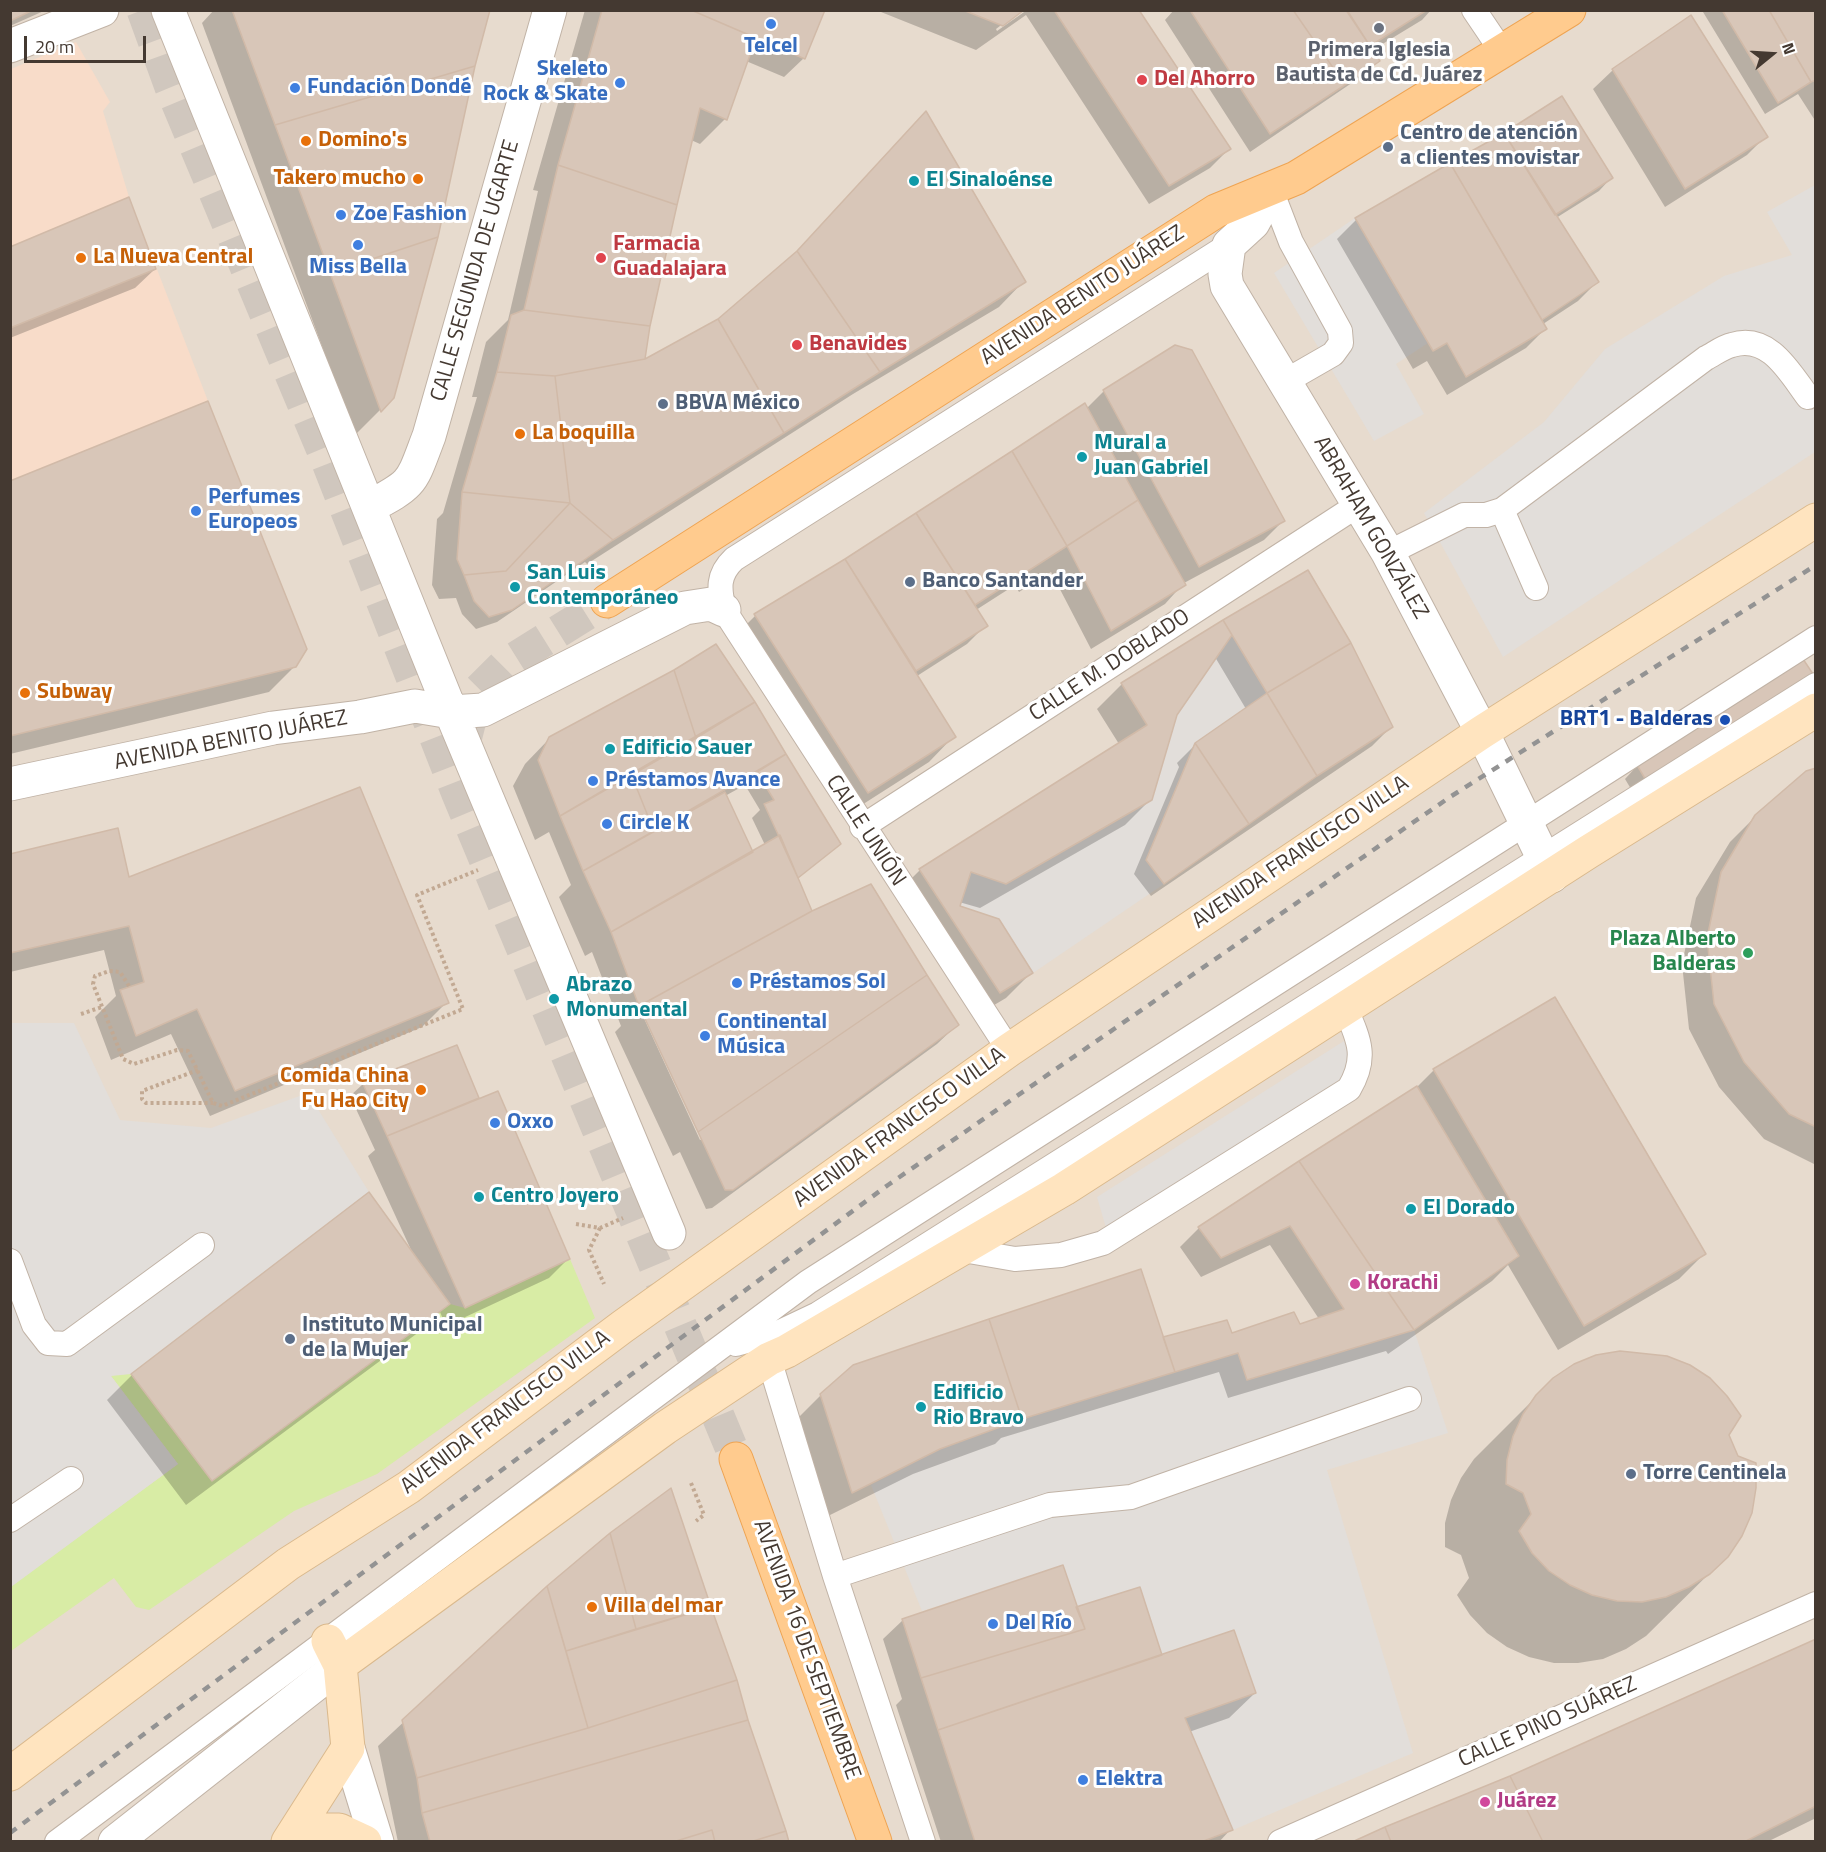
<!DOCTYPE html>
<html>
<head>
<meta charset="utf-8">
<style>
  body { margin:0 }
  #map { position:relative; width:1826px; height:1852px; overflow:hidden; background:#f3eae1; font-family:"Titillium Web",sans-serif }
  canvas { display:block }
  .frame { position:absolute; inset:0; border:12px solid #443931; pointer-events:none }
  .north { position:absolute; left:1742px; top:24px; width:60px; height:60px; -webkit-text-stroke:4px #fff; paint-order:stroke; rotate:72deg; font-size:16px; font-weight:700; line-height:24px; text-align:center; color:#443931 }
  .north::after { content:''; display:block; margin:auto; width:21px; height:27px; background:#443931; clip-path:polygon(50% 0,100% 100%,50% 72%,0 100%) }
  .scale { position:absolute; left:24px; top:36px; width:122px; height:27px; box-sizing:border-box; border:3px solid #443931; border-top:0; padding-left:8px; font-size:18px; line-height:21px; white-space:nowrap; color:#443931; -webkit-text-stroke:4px #fff; paint-order:stroke }
</style>
</head>
<body>
<div id="map">
<canvas width="1826" height="1852"></canvas>
<div class="frame"></div>
<div class="north">N</div>
<div class="scale">20 m</div>
</div>
<script>
const context = document.querySelector('canvas').getContext('2d');
context.lineJoin = 'round';
function fill(path, color) {
  context.fillStyle = color;
  context.fill(path, 'evenodd');
}
function strokePath(path, color, width, dash) {
  context.strokeStyle = color;
  context.lineWidth = width;
  context.lineCap = dash ? 'butt' : 'round';
  context.setLineDash(dash || []);
  context.stroke(path);
}
function label(font, color, halo, rows, align = 'center') {
  context.font = font + ' "Titillium Web",sans-serif';
  context.lineWidth = 6;
  context.setLineDash([]);
  context.textBaseline = 'middle';
  context.strokeStyle = halo;
  context.fillStyle = color;
  for (const [text, x, y, turn = 0] of rows) {
    context.save();
    context.translate(x, y);
    context.rotate((+turn || 0) * Math.PI / 180);
    context.textAlign = isNaN(turn) ? turn : align;
    if (halo) context.strokeText(text, 0, 0);
    context.fillText(text, 0, 0);
    context.restore();
  }
}
fill(new Path2D(`
  M11 11H1815V1841H11Z`), '#e7dbce');
fill(new Path2D(`
  M76 42 110 102 103 111 129 197 208 401 11 481V69Z`), '#f8dcc9');
fill(new Path2D(`
  M369 1192 450 1304 465 1308 570 1259 595 1318 377 1474 294 1511 149 1610 136 1607 114 1578 11 1651 10 1587 178 1464 111 1376Z`), '#d8eca5');
fill(new Path2D(`
  M1815 185V452L1503 657 1424 513 1544 422 1605 349 1724 276 1792 255 1767 212Z
  M1355 218 1428 343 1396 364 1424 414 1374 441 1274 273Z
  M1232 635 1267 693 1146 860 1164 884 1033 973 999 920 960 906 971 872 1006 884 1152 800 1177 715Z
  M11 1023H74L120 1120 211 1128 308 1093 369 1192 131 1374 111 1376 178 1464 11 1587Z
  M1344 1041 1359 1092 1111 1245 1097 1197Z
  M1414 1330 1448 1433 1327 1470 1413 1753 1233 1830 1185 1718 1256 1693 1235 1630 1162 1655 1140 1587 1076 1607 1063 1566 922 1611 871 1485 940 1449 1022 1419 1238 1353 1247 1380Z`), '#e2deda');
fill(new Path2D(`
  M10 10H46L10 26Z
  M214 10H488L393 397 355 435 202 23Z
  M585 10H823L804 58 784 77 746 61 725 119 700 144 691 140 648 327 643 362 719 320 789 260 901 138 1024 281 999 307 853 394 587 564 585 562 497 622 476 629 462 614 456 598 439 599 432 585 437 519 443 513 477 397H472L486 342 508 320 538 191 533 190Z
  M876 10H1021L996 29 997 31 1027 10H1137L1229 149 1210 168 1149 204 1026 15 976 50Z
  M1174 10H1431L1422 20 1371 51 1378 61 1365 74 1250 152 1165 20Z
  M1705 10H1816V122L1798 94 1765 114 1703 12Z
  M1690 18 1766 136 1747 155 1665 207 1593 89 1613 70Z
  M1505 134 1611 178 1599 191 1556 218 1597 282 1578 301 1543 324 1545 329 1526 348 1447 395 1427 361 1413 369 1337 239 1356 220Z
  M10 249 155 269 135 288 10 338Z
  M1104 391 1283 521 1264 540 1184 583 1165 604 1091 649 1051 572 1019 592 1015 585 976 610 986 625 967 644 917 676 954 736 929 762 843 817 730 641 755 616 846 560 1084 405 1086 409Z
  M10 483 295 666 269 692 10 754Z
  M1225 621 1391 727 1372 746 1151 896 1134 874 1179 767 1177 763 1196 744 1246 709 1215 657 1175 714 1151 799 1125 825 980 908 959 902 958 907 1031 973 1006 998 974 1017 895 895 920 870 1119 744 1097 709 1122 684Z
  M1802 661 1634 794 1625 779 1637 766Z
  M754 703 839 844 797 879 812 913 957 1025 937 1044 712 1208 706 1209 680 1152 673 1156 615 1032 621 1026 592 952 585 956 559 897 571 885 549 832 535 840 513 786 525 764 550 738ZM633 783H637L658 838 655 839ZM745 785 760 810 752 818 765 845 752 853 725 796ZM642 1014H645L703 1139 700 1140Z
  M1816 769V1165L1764 1139 1719 1087 1689 1029 1682 964 1696 898 1730 842 1756 816Z
  M10 856 128 879 447 1002 422 1027 210 1116 171 1034 111 1060 95 1017 116 996 104 950 10 972Z
  M1434 1070 1704 1254 1679 1279 1558 1350 1508 1265 1492 1281 1388 1354 1386 1351 1228 1398 1219 1372 1001 1438 995 1444 913 1474 826 1517 795 1421 821 1395 1162 1339 1300 1326 1319 1319 1270 1245 1201 1277 1180 1247 1199 1228 1416 1088Z
  M363 1084 478 1097 472 1103 568 1259 549 1278 446 1326 440 1312 423 1329 186 1505 107 1400 132 1375 412 1252 368 1156 375 1150 350 1096Z
  M1554 1379 1728 1435 1727 1556 1646 1636 1626 1649 1603 1659 1578 1663H1554L1529 1657 1507 1647 1487 1633 1470 1615 1457 1595 1469 1578 1461 1555 1445 1547V1523L1451 1500 1461 1478 1474 1459Z
  M670 1490 789 1842H398L378 1746 548 1587Z
  M903 1620 1161 1657 1255 1693 1229 1718 1189 1732 1231 1829 1219 1842H941L896 1705 902 1699 883 1639Z
  M1816 1641V1818L1767 1842H1356L1511 1778Z`), '#0003');
const building = new Path2D(`
  M10 10H33L10 21Z
  M232 10H490L475 66 275 125Z
  M602 10H691L756 38 727 120 700 108 677 205 558 165Z
  M691 10H825L805 59Z
  M963 10H1024L1003 26Z
  M1054 10H1139L1231 149 1169 186Z
  M1190 10H1293L1345 85 1270 134Z
  M1293 10H1346L1380 61 1345 85Z
  M1347 10H1427L1370 46Z
  M1722 10H1769L1811 82 1778 103Z
  M1769 10H1816V80L1811 82Z
  M1691 15 1768 137 1685 189 1612 69Z
  M475 66 438 237 330 273 275 125Z
  M1562 96 1613 178 1555 215 1504 133Z
  M926 111 1026 282 880 372 797 251Z
  M1504 133 1599 282 1542 320 1450 163Z
  M1450 163 1547 329 1466 377 1447 343 1433 351 1355 218Z
  M558 165 677 205 650 326 524 310Z
  M129 197 156 269 10 328V247Z
  M438 237 394 398 381 412 330 273Z
  M797 251 880 372 784 433 718 319Z
  M524 310 650 326 645 359 555 376 497 372 511 315Z
  M718 319 784 433 613 540 570 503 555 376 645 359Z
  M1175 345 1192 350 1285 521 1199 567 1103 390Z
  M497 372 555 376 570 503 462 492Z
  M208 401 307 649 296 667 10 736V481Z
  M1085 403 1138 500 1067 546 1012 451Z
  M1012 451 1067 546 975 605 916 513Z
  M462 492 570 503 506 571 464 575 457 559Z
  M1138 500 1186 585 1111 631 1067 546Z
  M570 503 613 540 512 610 489 617 474 601 464 575 506 571Z
  M916 513 988 626 916 671 845 559Z
  M845 559 956 737 868 793 754 614Z
  M1308 570 1351 643 1267 693 1223 620Z
  M1223 620 1232 635 1177 715 1152 800 1006 884 971 872 960 906 999 919 1033 973 1000 993 919 869 1147 725 1121 683Z
  M1351 643 1393 727 1317 776 1267 693Z
  M716 644 755 702 696 738 674 670Z
  M1803 659 1813 674 1647 782 1637 765Z
  M674 670 696 738 560 816 538 760 549 737Z
  M1267 693 1317 776 1249 824 1195 743Z
  M755 702 786 754 654 831 631 774Z
  M1195 743 1249 824 1164 884 1146 860Z
  M786 754 841 844 798 878 764 804 774 800 757 772Z
  M1816 768V1127L1789 1114 1744 1062 1714 1004 1707 938 1721 872 1755 815 1806 771Z
  M631 774 654 831 583 871 560 816Z
  M360 787 449 1003 235 1091 197 1009 136 1036 120 990 144 982 129 926 10 953V854L118 828 129 877Z
  M725 792 753 852 611 932 583 871Z
  M780 835 812 911 639 1006 611 932Z
  M871 884 927 975 698 1132 639 1006 812 911Z
  M927 975 959 1025 733 1190H725L698 1132Z
  M1555 997 1706 1254 1584 1326 1433 1069Z
  M457 1045 479 1098 387 1136 362 1082Z
  M1417 1086 1519 1256 1414 1330 1299 1161Z
  M498 1091 570 1259 465 1308 387 1136Z
  M1299 1161 1414 1330 1247 1380 1238 1353 1175 1372 1163 1337 1227 1320 1232 1333 1294 1312 1300 1324 1344 1309 1290 1226 1221 1258 1198 1227Z
  M369 1192 450 1304 212 1481 131 1374Z
  M1141 1269 1175 1372 1022 1419 989 1319Z
  M989 1319 1022 1419 940 1449 852 1493 820 1394 853 1365Z
  M1620 1351 1667 1356 1690 1365 1710 1378 1727 1396 1741 1416 1729 1435 1738 1456 1756 1463V1488L1752 1513 1742 1536 1728 1557 1710 1574 1689 1587 1666 1597 1642 1602 1617 1601 1592 1595 1570 1585 1549 1571 1532 1553 1519 1531 1531 1514 1523 1493 1506 1484 1507 1460 1513 1436 1523 1414 1536 1395 1553 1378 1574 1364 1596 1355Z
  M671 1488 711 1607 636 1629 610 1533Z
  M610 1533 636 1629 566 1651 547 1586Z
  M1063 1565 1085 1629 921 1678 902 1619Z
  M547 1586 588 1728 417 1778 402 1720Z
  M1140 1587 1162 1655 938 1730 921 1678 1085 1629 1076 1607Z
  M711 1607 737 1680 588 1728 566 1651Z
  M1234 1630 1256 1693 1185 1718 1233 1830 1201 1842H975L938 1730Z
  M1816 1639V1806L1744 1842H1543L1510 1776Z
  M737 1680 748 1720 422 1813 417 1778 588 1728Z
  M748 1720 786 1831 750 1842H715L712 1830 673 1842H430L422 1813Z
  M1510 1776 1543 1842H1391L1385 1827Z
  M1385 1827 1391 1842H1352Z
  M712 1830 715 1842H673Z
  M786 1831 789 1842H750Z`);
fill(building, '#d8c6b8');
strokePath(building, '#d1baa8', 1.5);
strokePath(new Path2D(`
  M143 10 171 87 327 460 458 794 736 1459
  M466 736 477 692 503 666 607 601`), '#d0c7be', 33, [33, 16]);
const service = new Path2D(`
  M1474 10 1503 53
  M1271 190 1291 242 1340 331 1341 343 1333 354 1286 381
  M1502 510 1536 588
  M1388 553 1464 515H1486L1502 510 1706 358C1714 354 1723 347 1732 345 1769 333 1790 373 1808 397
  M862 827 1358 505
  M1009 1050 724 610C719 589 717 575 734 559L1229 245
  M963 1250 1015 1259 1061 1255 1103 1243 1349 1089C1367 1059 1360 1041 1346 1010
  M10 1261 34 1325 48 1343 67 1344 202 1245
  M736 1344 780 1332 818 1314 1816 685
  M769 1359 835 1576 923 1842
  M10 1520 71 1479
  M835 1576 1050 1505 1131 1497 1409 1399
  M57 1842 808 1282 1816 638
  M1280 1842 1816 1604`);
const pedestrian = new Path2D(`
  M168 10 451 712 669 1233
  M10 46 102 10
  M369 507C415 483 411 483 429 436L550 10
  M10 784 273 728 360 717 415 706 451 712 483 710 685 608 711 604 724 610`);
const minor = new Path2D(`
  M1271 190 1253 223 1229 245 1225 274 1227 286 1388 553 1482 732 1552 876
  M348 1748 377 1842`);
const tertiary = new Path2D(`
  M115 1842 340 1665`);
const secondary = new Path2D(`
  M340 1665 665 1428 769 1359 787 1351 1064 1189 1588 852 1816 710
  M10 1774 288 1564 409 1487 622 1327 1009 1050 1482 732 1816 520
  M297 1830H339L365 1842
  M288 1842 348 1748 340 1665 328 1641`);
const primary = new Path2D(`
  M607 601 1216 211 1296 178 1569 10
  M736 1459 875 1842`);
strokePath(service, '#c1b3a6', 26);
strokePath(pedestrian, '#c1b3a6', 35);
strokePath(minor, '#c1b3a6', 35);
strokePath(tertiary, '#c1b3a6', 35);
strokePath(secondary, '#dab98d', 35);
strokePath(primary, '#efa452', 35);
strokePath(new Path2D(`
  M129 986 120 972 109 971 95 976 93 984 123 1059 134 1064 177 1050 188 1051 213 1103 222 1106 463 1009 417 895 478 870
  M81 1014 102 1007
  M198 1070 142 1091V1099L146 1103H213
  M576 1224 600 1228 623 1218
  M600 1228 589 1250 604 1284
  M691 1483 704 1515 696 1521`), '#c2a993', 4, [3, 3]);
strokePath(service, '#fff', 24);
strokePath(pedestrian, '#fff', 33);
strokePath(minor, '#fff', 33);
strokePath(tertiary, '#fff', 33);
strokePath(secondary, '#ffe4bf', 33);
strokePath(primary, '#ffcb8e', 33);
strokePath(new Path2D(`
  M10 1833 888 1185 1450 797 1816 565`), '#939393', 4.5, [8, 8]);
for (const [x, y, r, color] of [
  [771,24,6,"#3f7fe0"],
  [1379,28,6,"#6b7280"],
  [1142,80,6,"#e0444e"],
  [620,83,6,"#3f7fe0"],
  [295,88,6,"#3f7fe0"],
  [306,141,6,"#e8710a"],
  [1388,147,6,"#5c6f8a"],
  [418,179,6,"#e8710a"],
  [914,181,6,"#0f9aa8"],
  [341,215,6,"#3f7fe0"],
  [358,245,6,"#3f7fe0"],
  [81,258,6,"#e8710a"],
  [601,258,6,"#e0444e"],
  [797,345,6,"#e0444e"],
  [663,404,6,"#5c6f8a"],
  [520,434,6,"#e8710a"],
  [1082,457,6,"#0f9aa8"],
  [196,511,6,"#3f7fe0"],
  [910,582,6,"#5c6f8a"],
  [515,587,6,"#0f9aa8"],
  [25,693,6,"#e8710a"],
  [1725,720,6,"#1a4fb4"],
  [610,749,6,"#0f9aa8"],
  [593,781,6,"#3f7fe0"],
  [607,824,6,"#3f7fe0"],
  [1748,953,6,"#2e9e5b"],
  [737,983,6,"#3f7fe0"],
  [554,999,6,"#0f9aa8"],
  [705,1036,6,"#3f7fe0"],
  [421,1090,6,"#e8710a"],
  [495,1123,6,"#3f7fe0"],
  [479,1197,6,"#0f9aa8"],
  [1411,1209,6,"#0f9aa8"],
  [1355,1284,6,"#d1479c"],
  [290,1339,6,"#5c6f8a"],
  [921,1407,6,"#0f9aa8"],
  [1631,1474,6,"#5c6f8a"],
  [592,1607,6,"#e8710a"],
  [993,1624,6,"#3f7fe0"],
  [1083,1780,6,"#3f7fe0"],
  [1485,1802,6,"#d1479c"]
]) {
  const dot = new Path2D();
  dot.arc(x, y, r, 0, 2 * Math.PI);
  context.fillStyle = color;
  context.fill(dot);
  strokePath(dot, '#fff', 2);
}
label('bold 22px', '#366cbe', '#fff', [
  ["Telcel",771,47,"center"],
  ["Skeleto",608,70,"right"],
  ["Rock & Skate",608,95,"right"],
  ["Fundación Dondé",307,88],
  ["Zoe Fashion",353,215],
  ["Miss Bella",358,268,"center"],
  ["Perfumes",208,498],
  ["Europeos",208,523],
  ["Préstamos Avance",605,781],
  ["Circle K",619,824],
  ["Préstamos Sol",749,983],
  ["Continental",717,1023],
  ["Música",717,1048],
  ["Oxxo",507,1123],
  ["Del Río",1005,1624],
  ["Elektra",1095,1780]
], 'left');
label('bold 22px', '#5b616d', '#fff', [
  ["Primera Iglesia",1379,51],
  ["Bautista de Cd. Juárez",1379,76]
]);
label('bold 22px', '#be3a42', '#fff', [
  ["Del Ahorro",1154,80],
  ["Farmacia",613,245],
  ["Guadalajara",613,270],
  ["Benavides",809,345]
], 'left');
label('bold 22px', '#4e5e75', '#fff', [
  ["Centro de atención",1400,134],
  ["a clientes movistar",1400,159],
  ["BBVA México",675,404],
  ["Banco Santander",922,582],
  ["Instituto Municipal",302,1326],
  ["de la Mujer",302,1351],
  ["Torre Centinela",1643,1474]
], 'left');
label('bold 22px', '#c56008', '#fff', [
  ["Domino's",318,141],
  ["Takero mucho",406,179,"right"],
  ["La Nueva Central",93,258],
  ["La boquilla",532,434],
  ["Subway",37,693],
  ["Comida China",409,1077,"right"],
  ["Fu Hao City",409,1102,"right"],
  ["Villa del mar",604,1607]
], 'left');
label('bold 22px', '#0d838f', '#fff', [
  ["El Sinaloénse",926,181],
  ["Mural a",1094,444],
  ["Juan Gabriel",1094,469],
  ["San Luis",527,574],
  ["Contemporáneo",527,599],
  ["Edificio Sauer",622,749],
  ["Abrazo",566,986],
  ["Monumental",566,1011],
  ["Centro Joyero",491,1197],
  ["El Dorado",1423,1209],
  ["Edificio",933,1394],
  ["Rio Bravo",933,1419]
], 'left');
label('22px', '#443931', '#fff', [
  ["CALLE SEGUNDA DE UGARTE",476,271,-74],
  ["AVENIDA BENITO JUÁREZ",1083,296,-33],
  ["ABRAHAM GONZÁLEZ",1370,528,60],
  ["CALLE M. DOBLADO",1110,666,-33],
  ["AVENIDA BENITO JUÁREZ",231,741,-11],
  ["CALLE UNIÓN",865,831,57],
  ["AVENIDA FRANCISCO VILLA",1301,853,-34],
  ["AVENIDA FRANCISCO VILLA",900,1128,-36],
  ["AVENIDA FRANCISCO VILLA",506,1413,-37],
  ["AVENIDA 16 DE SEPTIEMBRE",806,1650,70],
  ["CALLE PINO SUÁREZ",1548,1723,-24]
]);
label('bold 22px', '#164399', '#fff', [
  ["BRT1 - Balderas",1713,720]
], 'right');
label('bold 22px', '#27864d', '#fff', [
  ["Plaza Alberto",1736,940],
  ["Balderas",1736,965]
], 'right');
label('bold 22px', '#b23c85', '#fff', [
  ["Korachi",1367,1284],
  ["Juárez",1497,1802]
], 'left');
</script>
</body>
</html>
